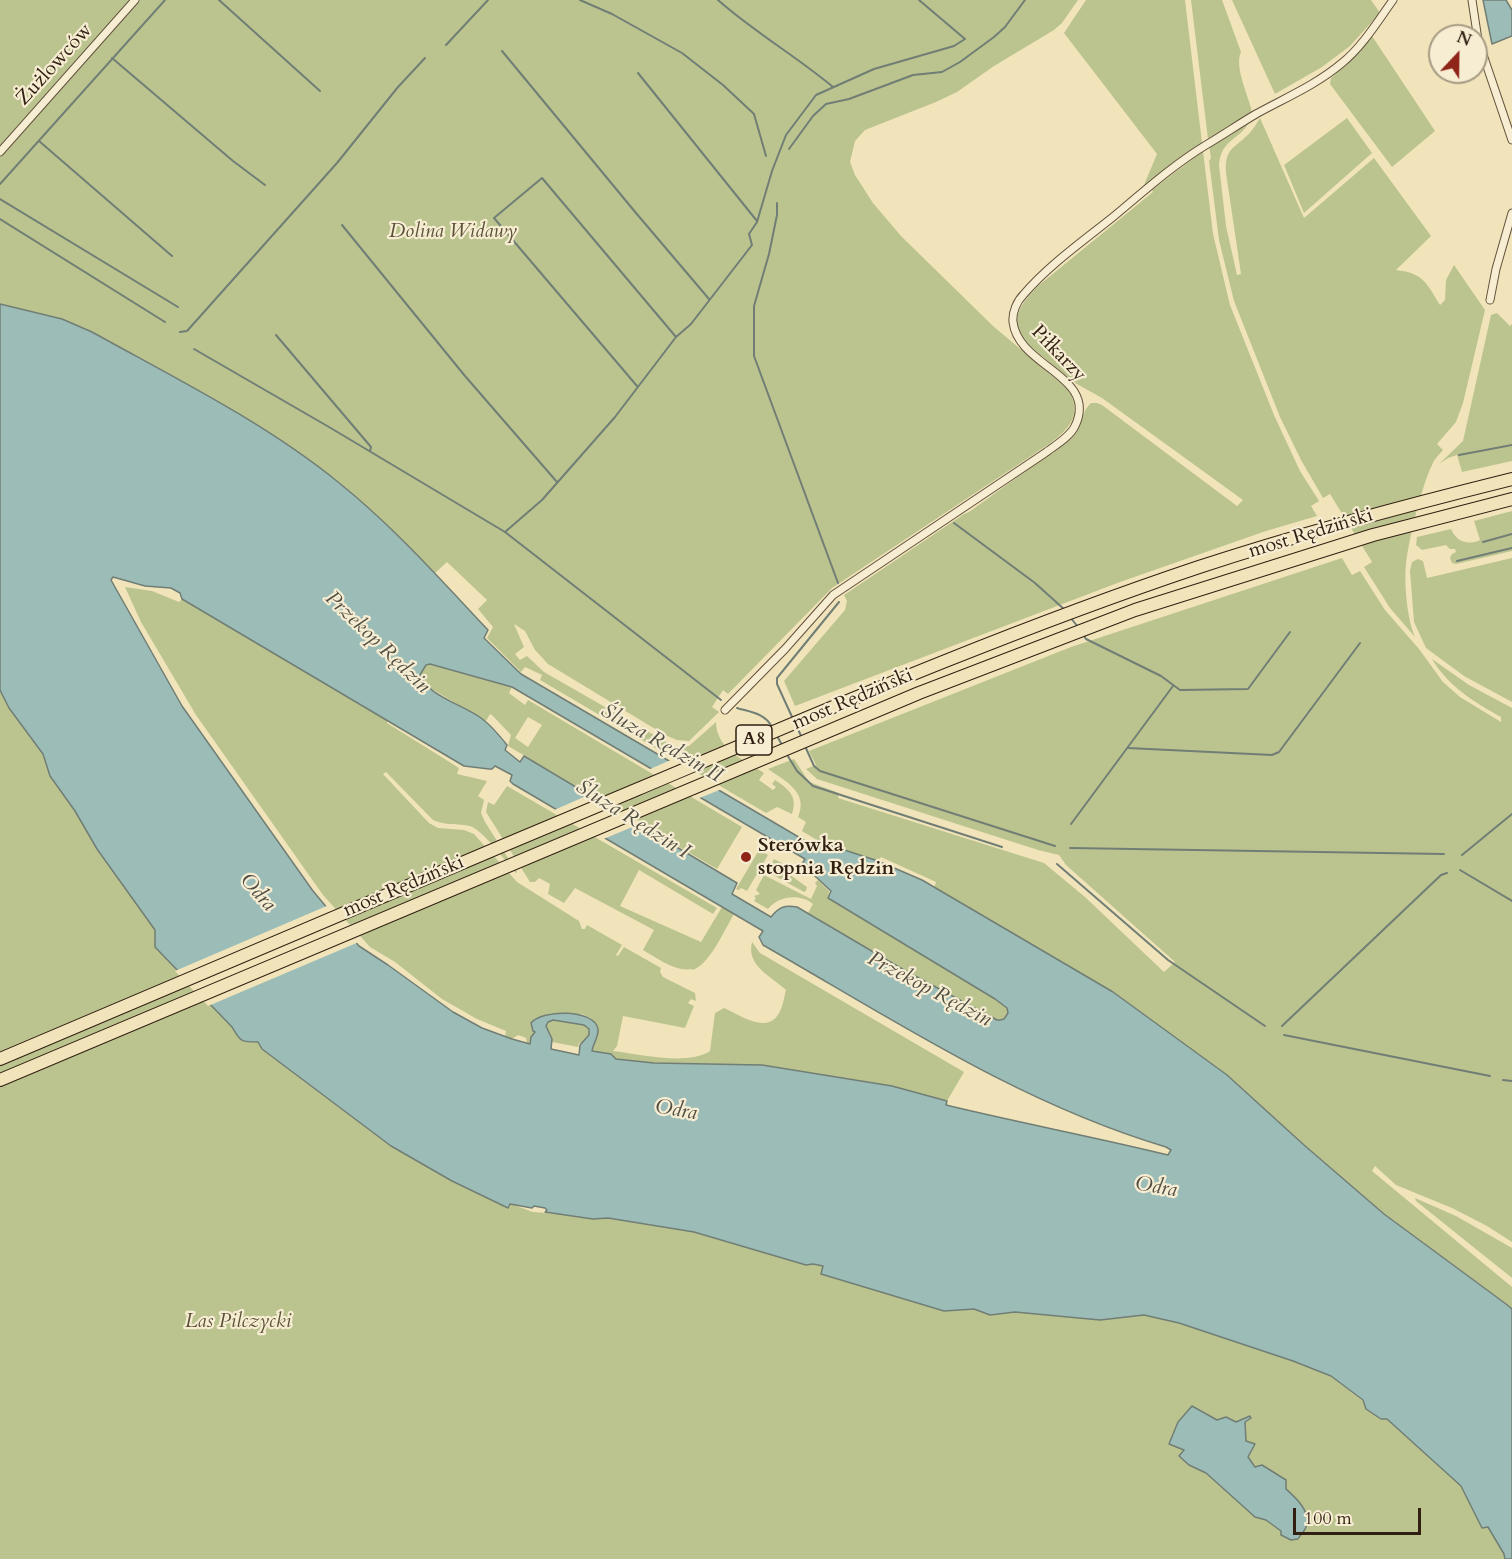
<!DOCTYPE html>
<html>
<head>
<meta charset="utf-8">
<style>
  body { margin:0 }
  #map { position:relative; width:1512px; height:1559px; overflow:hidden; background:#f1e4ba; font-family:Cardo,serif }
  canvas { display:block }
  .north { position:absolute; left:1428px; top:24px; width:60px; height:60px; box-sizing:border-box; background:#f6edd2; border:2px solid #a79b85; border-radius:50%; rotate:22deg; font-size:16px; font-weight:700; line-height:24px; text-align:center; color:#311f12 }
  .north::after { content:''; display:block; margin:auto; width:21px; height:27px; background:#8f2418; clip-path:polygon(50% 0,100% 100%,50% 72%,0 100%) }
  .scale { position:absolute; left:1293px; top:1508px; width:128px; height:27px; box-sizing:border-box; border:3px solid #311f12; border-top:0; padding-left:8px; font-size:18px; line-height:21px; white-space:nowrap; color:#311f12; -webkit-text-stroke:4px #f6edd2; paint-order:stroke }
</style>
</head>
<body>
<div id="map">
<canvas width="1512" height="1559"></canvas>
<div class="north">N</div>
<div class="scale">100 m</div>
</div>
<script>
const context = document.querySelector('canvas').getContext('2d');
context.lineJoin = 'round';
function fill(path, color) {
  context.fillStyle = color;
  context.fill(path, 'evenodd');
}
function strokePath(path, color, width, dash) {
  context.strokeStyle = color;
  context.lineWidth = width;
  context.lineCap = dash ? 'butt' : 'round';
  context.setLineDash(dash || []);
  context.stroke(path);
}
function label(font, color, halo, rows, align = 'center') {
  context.font = font + ' Cardo,serif';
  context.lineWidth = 4.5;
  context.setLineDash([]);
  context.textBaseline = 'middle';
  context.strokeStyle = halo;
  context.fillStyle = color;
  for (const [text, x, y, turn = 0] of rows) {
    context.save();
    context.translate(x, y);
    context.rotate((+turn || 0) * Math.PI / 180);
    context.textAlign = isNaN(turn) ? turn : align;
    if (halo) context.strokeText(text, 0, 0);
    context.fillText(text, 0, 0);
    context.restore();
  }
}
fill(new Path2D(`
  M0 0H1078L1062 23 1054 30 994 66 957 92 936 102 865 130 855 141 850 162 855 175 873 203 901 236 993 326 1069 390C1082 416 1070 428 1049 444L832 588 728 694 723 690 712 707 719 712 689 741 677 740 665 735 548 664 535 650 525 631 514 624 524 647 515 654 520 660 527 656 544 672 675 747 689 746 716 722C716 749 744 760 764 773L759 780 773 790 776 787 772 784 775 780C789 789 798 797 792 814L777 807 766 813 540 680 542 675 525 667 521 672 487 638 493 627 478 609 487 600 447 562 435 573 381 519 337 481 268 432 92 332 0 304Z
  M1086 0H1185L1202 143 1145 187 1144 185 1157 154 1064 33Z
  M1191 0H1222L1241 52C1234 67 1248 94 1252 112L1208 139Z
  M1232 0H1371L1380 13 1350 46 1322 67 1275 94Z
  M1372 36 1435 131 1392 167 1330 84 1331 78 1345 66Z
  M1260 118 1304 218 1374 158 1431 236 1396 270C1424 273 1427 284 1440 305L1445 300 1446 280 1454 265 1485 310 1463 403 1456 422 1437 444 1443 450C1439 455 1434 459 1432 465 1421 488 1409 538 1406 564 1404 584 1407 618 1415 637L1390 608 1364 567 1372 562 1330 494 1323 498 1301 460 1280 417 1234 301 1219 240 1209 161 1211 158 1209 146 1249 122C1240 140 1221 139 1219 165L1226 226 1237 275 1241 274 1226 173C1224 145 1238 148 1252 130 1255 127 1257 122 1260 118Z
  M1347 118 1372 153 1304 213 1284 165Z
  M1203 151 1213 234 1230 305 1274 415 1300 471 1319 501 1311 506 1317 516 1266 531 1120 582 795 706 784 681 845 610 847 601 844 595 964 514 969 512 1062 445C1069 439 1076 434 1079 426 1084 417 1083 410 1091 403H1097L1102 405 1237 506 1243 500 1102 398 1077 384 1028 345C1007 322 1020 304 1038 286L1153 192 1152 190Z
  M1497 313 1510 326 1512 324V461L1462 472 1457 455 1448 458 1439 464 1463 441 1491 315Z
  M1512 511V551L1456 564 1452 563 1450 558 1452 554 1456 552 1455 549H1450L1446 545 1422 550 1416 545 1417 537 1451 529C1456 541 1467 546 1480 540L1474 521Z
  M1342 558 1352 575 1360 571 1385 610 1419 649 1443 682 1460 697 1501 722V717C1474 702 1448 686 1432 659L1469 685 1512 708V1242L1487 1226 1452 1208 1396 1185 1375 1166 1372 1171 1512 1287V1309L1384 1214 1304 1145 1227 1075 1113 992 934 888 936 882 881 857 878 861 825 845 802 831 806 822 798 817C809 792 785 781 768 769L794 759 809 782 839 793 838 798 1044 863 1085 897 1164 972 1175 962 1066 865 1059 855 1038 850 817 779 806 769 816 765 809 751 1071 647Z
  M1512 558V702L1464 676 1426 648 1414 622 1410 571 1412 562 1418 559 1423 561 1427 578Z
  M125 587 152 591 179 602 182 599 387 720V723L459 768 457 774 487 781 478 796 484 800 481 813 485 822 517 872 516 873C505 861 484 831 470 826 458 823 445 826 433 820L386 772 383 774 429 823 438 828 464 830 474 834 517 882 579 921 582 929H585L587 925 622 945 616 955 618 956 624 947 661 968 660 972 663 977 695 993 696 1001 691 999 688 1003 694 1006 685 1028 623 1016 617 1046 613 1051C640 1054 687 1066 710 1051L715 1013 724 1008C740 1015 767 1035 779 1013 783 1007 784 997 786 990 771 976 746 966 752 942L760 953 964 1072 947 1101 892 1086 762 1065 654 1063 616 1059 611 1054 592 1052 598 1031 591 1018 582 1014 576 1016 552 1013 535 1019 536 1032 531 1039V1044L527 1043 526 1038 518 1035 512 1039 505 1037 506 1031 477 1019 442 999 395 962 370 947 323 895 196 715 141 622Z
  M430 664 512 687 509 693 525 705 528 700 742 827 717 869 508 746 511 735 492 715 490 714 486 721 425 685 420 675 426 665ZM528 717 542 725 528 747 515 738Z
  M0 687 258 1042 511 1204 533 1212 602 1217 694 1232 1144 1315 1198 1326 1294 1360 1331 1376 1363 1401 1366 1409 1381 1419H1387L1461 1486 1482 1528 1488 1526 1504 1554 1505 1559H0Z
  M507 786 717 908 713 914 639 870 620 906 701 942 722 907 734 914C725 929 709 966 692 970V969C675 972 657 958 643 950L654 930 575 888 564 903 548 894 550 884 539 878 535 882H530L486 812 488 802 494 805Z
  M759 850 768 855 747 891 741 888 739 890 736 889Z
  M774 859 782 863 783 870 807 887 806 891 804 892 768 872Z
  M764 875 811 899 817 886 815 883 818 880 829 891 828 898 995 999 1007 1008 1008 1013 1004 1019 1000 1020H997L904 970 808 913 813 904C800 893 778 896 768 909L754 901 756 898 754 896 760 894 756 890Z
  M553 1020 584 1025 589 1029V1035L582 1043H579L578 1047 552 1042 546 1026 548 1022Z
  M1415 1198 1456 1216 1512 1248V1278L1416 1201Z`), '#bbc48f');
const water = new Path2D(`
  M1483 0H1506L1512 10V36L1492 44Z
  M0 304 62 319 92 332C175 378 264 422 338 482 393 526 440 579 488 630L484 638 521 674 814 846 817 841 878 861 922 880 1113 992 1227 1075 1304 1145 1384 1214 1506 1304 1512 1309V1559H1505L1504 1554 1488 1527 1482 1528 1461 1486 1387 1419H1381L1366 1409 1363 1400 1331 1376 1293 1361 1179 1323 1144 1315 1100 1320 1015 1312 990 1315 974 1309 944 1311 821 1274 823 1266 813 1264 806 1265 694 1232 608 1218 593 1219 545 1212 547 1210 545 1208 534 1206 532 1208 510 1204 508 1208 452 1181 391 1146 262 1049 258 1042C239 1042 241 1041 232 1027L155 947V930L97 849 75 811 50 776 43 754 9 708 0 690ZM113 577 145 586 171 588 180 593 182 599 464 766 489 769H492L495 766 512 775 510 781 513 784 763 931 759 937 763 945C894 1020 1021 1104 1166 1147L1171 1150 1168 1155C1095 1137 1020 1123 946 1105L947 1101 892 1086 762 1065 654 1063 616 1059 611 1054 592 1051C593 1044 599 1036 598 1029 595 1009 542 1009 531 1023L533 1031 535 1032 531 1037 530 1044 512 1039 482 1028 453 1012 388 965 359 946 313 891 182 706 111 580ZM430 664 512 687 805 859 802 864 831 891 828 898 995 999 1007 1008 1008 1013 1004 1019 1000 1020H997L904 970 797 907C784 905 779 907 771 917L732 894 737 883 524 756 520 762 505 750 507 745C499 735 491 725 481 718 465 706 425 694 420 675L426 665ZM553 1020 584 1025 589 1029V1035L580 1045 579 1055 551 1049 552 1039 546 1026 548 1022Z
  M1192 1406 1217 1420 1226 1417 1236 1422 1250 1416 1251 1418 1245 1422 1246 1441 1255 1444 1248 1457 1255 1467 1262 1465 1286 1480V1489C1295 1497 1312 1512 1306 1527 1305 1531 1300 1535 1298 1539L1291 1540 1281 1535V1531L1266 1520 1255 1517 1206 1473 1189 1465 1179 1456 1184 1450 1169 1444 1178 1422Z`);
fill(water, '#9cbdb7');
strokePath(water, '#717e75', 1.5);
fill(new Path2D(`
  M673 759 722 789 697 799 648 770Z
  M593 793 642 823 601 840 552 811Z
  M329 905 359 942 208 1006 175 971Z`), '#f1e4ba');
strokePath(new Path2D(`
  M219 0 320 91
  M580 0 612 14 682 53 723 85 754 114 766 156
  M718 0C754 32 796 56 833 87
  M446 45 488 0
  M502 51 636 213 709 299
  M112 58 233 161 265 185
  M638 73 757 221
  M39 141 172 256
  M789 149 813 116 826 104 849 99 913 75 942 72 960 62 994 37 1005 27 1025 0
  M0 184 165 0
  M0 199 178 307
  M777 203V215L769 254 754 306V356L838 583
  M0 219 165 322
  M342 225 465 376 557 482
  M180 332 187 331 337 163 398 87 425 58
  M276 335 371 447 370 451
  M194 349 329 427 505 532 721 700
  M637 386 494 218 542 178 676 337
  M1459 455 1512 445
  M954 523 1035 583 1065 610
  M505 532 542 500 615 417 676 337 691 324 752 245 749 234 757 222 772 171 786 135 816 95 874 69 954 46 965 39 919 0
  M1483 542 1512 534
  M1457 561 1512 548
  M1070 617 1078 627
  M1083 634 1086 639 1161 676 1180 690 1248 689 1290 632
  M737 708C750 712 765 713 772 727
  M793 719 777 684V678L839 602
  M797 727 802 738
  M776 734 782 745
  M805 746 814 766 820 771 1055 846
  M1128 748 1272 755 1279 752 1360 643
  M786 753 797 771 813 786 1002 847
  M1071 824 1173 686
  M1070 848 1444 854
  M1462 855 1512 814
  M1057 864 1168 960 1265 1026
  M1460 870 1512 901
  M1282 1026 1441 875 1447 873
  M1284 1035 1490 1076
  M1503 1080 1512 1081`), '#717e75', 2);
const street = new Path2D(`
  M1472 0 1478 40 1512 140
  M0 152 135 0
  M1490 300 1496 269 1512 213
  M725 710 785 649 833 595 1045 453C1054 446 1070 437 1075 426 1099 376 1018 367 1013 322 1012 312 1017 301 1024 294 1049 265 1083 241 1113 217 1143 192 1173 165 1206 145 1223 135 1239 124 1256 114 1285 98 1316 85 1342 63 1362 47 1378 21 1393 0`);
const highway = new Path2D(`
  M0 1059C213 969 425 878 638 789 823 711 1008 631 1199 567 1302 533 1407 505 1512 479
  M0 1080 919 693 1135 610 1373 535 1512 499`);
strokePath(street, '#61503c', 9);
strokePath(highway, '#311f12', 14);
strokePath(street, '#f6edd2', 7);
strokePath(highway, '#f1e4ba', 12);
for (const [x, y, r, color] of [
  [746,857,6,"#8f2418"]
]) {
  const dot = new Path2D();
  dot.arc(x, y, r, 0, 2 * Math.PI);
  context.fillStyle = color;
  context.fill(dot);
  strokePath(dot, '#f6edd2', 2);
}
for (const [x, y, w] of [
  [754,740,36]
]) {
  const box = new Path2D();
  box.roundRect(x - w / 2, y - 15, w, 30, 4.5);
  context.fillStyle = '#f6edd2';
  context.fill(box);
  strokePath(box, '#311f12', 1.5);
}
label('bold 18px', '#311f12', null, [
  ["A8",754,740]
]);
label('20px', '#311f12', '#f6edd2', [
  ["Żużlowców",55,65,-48],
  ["Piłkarzy",1058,354,46],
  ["most Rędziński",1311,534,-17],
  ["most Rędziński",853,700,-23],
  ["most Rędziński",404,887,-23]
]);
label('italic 20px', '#5a5138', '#f6edd2', [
  ["Dolina Widawy",453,232],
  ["Las Pilczycki",238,1322]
]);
label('bold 20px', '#311f12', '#f6edd2', [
  ["Sterówka",758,846],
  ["stopnia Rędzin",758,869]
], 'left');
label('italic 21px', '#514e44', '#f6edd2', [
  ["Przekop Rędzin",377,643,44],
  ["Śluza Rędzin II",661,744,30],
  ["Śluza Rędzin I",632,820,32],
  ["Odra",257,893,48],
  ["Przekop Rędzin",929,990,28],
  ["Odra",676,1111,9],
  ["Odra",1156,1188,9]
]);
</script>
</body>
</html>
